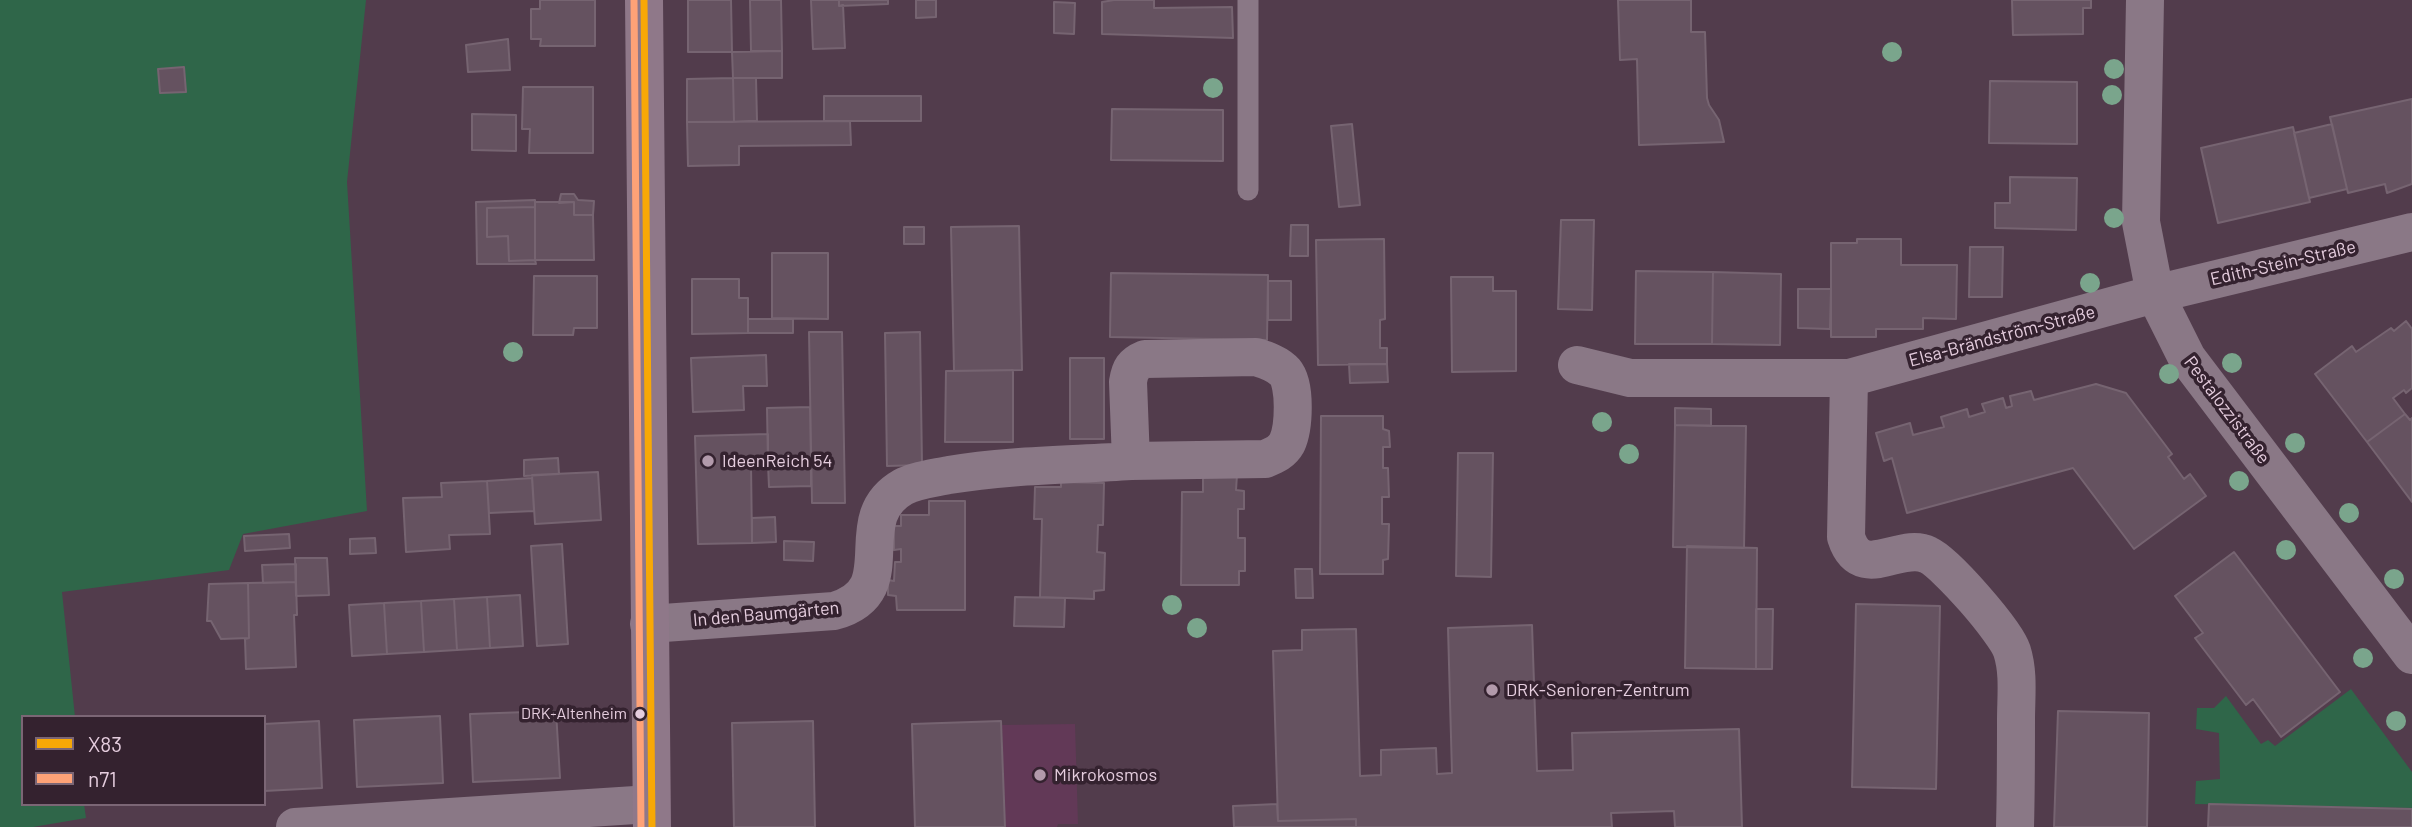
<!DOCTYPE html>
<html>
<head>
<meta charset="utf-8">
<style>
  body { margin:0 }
  #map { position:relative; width:2412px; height:827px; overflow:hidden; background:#523c4c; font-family:Barlow,sans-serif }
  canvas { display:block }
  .legend { position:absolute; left:21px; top:715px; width:245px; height:91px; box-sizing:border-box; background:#34222f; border:2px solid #7b6675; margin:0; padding:9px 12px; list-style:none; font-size:21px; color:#e5cdde }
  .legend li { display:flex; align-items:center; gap:14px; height:35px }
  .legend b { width:35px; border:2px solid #7b6675 }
</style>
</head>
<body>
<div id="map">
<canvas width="2412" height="827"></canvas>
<ul class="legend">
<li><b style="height:9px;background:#f7a806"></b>X83</li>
<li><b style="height:9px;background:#fea277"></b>n71</li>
</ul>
</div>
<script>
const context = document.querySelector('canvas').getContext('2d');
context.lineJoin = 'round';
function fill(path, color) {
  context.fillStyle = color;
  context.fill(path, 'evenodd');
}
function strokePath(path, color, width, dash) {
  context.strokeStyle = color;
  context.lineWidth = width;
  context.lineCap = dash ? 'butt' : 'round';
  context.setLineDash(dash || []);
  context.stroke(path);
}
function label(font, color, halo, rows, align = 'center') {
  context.font = font + ' Barlow,sans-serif';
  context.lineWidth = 7;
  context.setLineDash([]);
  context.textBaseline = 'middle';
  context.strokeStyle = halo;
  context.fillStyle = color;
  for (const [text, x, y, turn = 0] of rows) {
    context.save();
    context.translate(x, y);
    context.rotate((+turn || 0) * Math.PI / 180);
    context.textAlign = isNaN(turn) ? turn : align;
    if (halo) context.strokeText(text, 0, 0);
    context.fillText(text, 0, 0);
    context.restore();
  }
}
fill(new Path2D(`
  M1075 724 1078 824H1058L1057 827H1005L1002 725Z`), '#623957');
fill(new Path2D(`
  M0 0H366L347 182 367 511 243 534 229 570 62 592 75 717H23V804H84L86 818 33 827H0Z
  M2351 689 2412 772V808L2195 804 2196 781 2220 779 2219 733 2196 729 2197 708H2214L2226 696 2261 744 2268 740 2275 746Z`), '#2f6649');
const building = new Path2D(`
  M540 0H595V46H540L541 39H531V9H540Z
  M688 0H731L732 52H688Z
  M750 0H781L782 51H751Z
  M811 0H839V6L843 5 845 48 813 49Z
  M839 0H888V4L839 6Z
  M916 0H936V17L916 18Z
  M1114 0H1154V8L1232 7 1233 38 1102 34V2Z
  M1618 0H1691V32H1705L1707 98 1709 105 1719 120 1724 142 1639 145 1637 59 1620 60Z
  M2012 0H2091V8H2083V34L2013 35Z
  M1054 2 1075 3 1074 34 1054 33Z
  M508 39 510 70 468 72 466 45Z
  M782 51V78H733L732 52Z
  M184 67 186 92 160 93 158 69Z
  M733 78H756L757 121 734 122Z
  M733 78 734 122H687V79Z
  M1990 81 2077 82V144L1989 143Z
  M523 87H593V153H529L530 129H522Z
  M824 96H921V121H824Z
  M2412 99V184L2387 193 2385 184 2348 193 2330 117Z
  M1112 109 1223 110V161L1111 160Z
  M472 114 516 115V151L472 150Z
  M850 121 851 145 739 146V165L688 166 687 122Z
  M1352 124 1360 205 1339 207 1331 126Z
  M2332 124 2347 189 2309 198 2294 133Z
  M2293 127 2310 202 2218 223 2201 148Z
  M2010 177 2077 178 2076 230 1995 228V203H2010Z
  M561 194H574L578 200 594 201 593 215H574V202L559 203Z
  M535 200V207L487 208V237L508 236 509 261 535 260 536 264H477L476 202Z
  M535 202H574V215H593L594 260H535Z
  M535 207V260L509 261 508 236 487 237V208Z
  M1561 220H1594L1592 310 1558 309Z
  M1291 225H1308V256H1290Z
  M1019 226 1022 370 954 371 951 227Z
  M904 227H924V244H904Z
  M1384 239 1385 319 1380 320V348H1387V364L1318 365 1316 240Z
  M1857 239H1901V265H1957L1956 319 1923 318V329H1876V337H1831V243H1857Z
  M1970 247H2003L2002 297H1969Z
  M772 253H828V319L772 318Z
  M1636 271 1713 272 1712 344H1635Z
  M1713 272 1781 274 1780 345 1712 344Z
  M1111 273 1268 275 1267 340 1110 337Z
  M534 276H597V328H574L573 335H533Z
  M1451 277H1493V291H1516V371L1452 372Z
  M692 279H739V298H748V333L692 334Z
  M1268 281H1291V320H1268Z
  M1798 289H1831L1830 329 1798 328Z
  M748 319H793V333H748Z
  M2406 321 2412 329V388L2406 393 2404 390 2393 398 2405 414 2367 442 2315 374 2352 346 2356 352 2391 328 2394 331Z
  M809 332H842L845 503H812Z
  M920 332 922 465 887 466 885 333Z
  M766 355 767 386H743L744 410 693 412 691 358Z
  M1070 358H1104V439H1070Z
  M1349 364H1387L1388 382 1350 383Z
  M1013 370V442H945L946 371Z
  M2096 384 2126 393 2172 454 2168 457 2184 479 2190 474 2206 496 2134 549 2073 468 1907 513 1892 458 1884 461 1876 433 1910 423 1913 435 1944 427 1941 417 1967 409 1969 417 1985 412 1982 404 2003 398 2006 408 2012 406 2010 396 2031 391 2034 400Z
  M810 407 811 463 768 464 767 408Z
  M1675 408 1711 409V426L1675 425Z
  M2405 414 2410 420 2412 418V502L2367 442Z
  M1321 416H1383V429L1389 431 1390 447H1383V468H1388L1389 497H1382V524H1389L1388 559 1383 560V574H1320Z
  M1675 425 1746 426 1744 548 1673 547Z
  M768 434V464H751L752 543 698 544 695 436Z
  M1458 453H1493L1491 577 1456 576Z
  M558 458 559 474 524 476V460Z
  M811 463V486L769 487 768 464Z
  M598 472 601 520 535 524 532 475Z
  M1203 475H1237L1236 490 1244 491V509H1238V538H1245V571H1239V585H1181L1182 492H1203Z
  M532 478 534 511 489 513 487 481Z
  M487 481 490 534 449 535 450 549 406 552 403 498 442 497 441 483Z
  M1061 482 1104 483 1103 525H1098L1097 552 1105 553 1104 590 1094 591V599L1040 597 1042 519H1034L1035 487H1061Z
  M929 501H965V610H897L896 596 888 595V580L894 581 895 562H901V549L894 550V526H901V515H929Z
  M775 517 776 542 752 543V518Z
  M289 534 290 548 245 551 244 536Z
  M375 538 376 553 350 554V539Z
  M784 541 814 542 813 561 784 560Z
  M562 544 568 644 537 646 531 546Z
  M1687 546 1757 548 1756 669 1685 668Z
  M2234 552 2340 692 2281 737 2253 699 2246 705 2195 638 2203 633 2175 596Z
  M295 558H327L329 595 296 596Z
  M296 564V582L263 583 262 565Z
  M1295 569H1312L1313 598H1296Z
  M296 582 297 615H294L296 667 246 669 245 639 249 638 248 583Z
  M248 583 249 638 221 639 211 621H207L209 584Z
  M520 595 523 646 490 648 487 597Z
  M487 597 490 648 457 650 454 599Z
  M1015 597 1065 598 1064 627 1014 626Z
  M454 599 457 650 424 652 421 601Z
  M421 601 424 652 387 654 384 603Z
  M384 603 387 654 352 656 349 605Z
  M1856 604 1940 606 1936 789 1852 787Z
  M1756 609H1773L1772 669H1756Z
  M1532 625 1537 771 1573 770 1572 733 1739 729 1742 827H1675L1674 811 1611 813 1612 827H1356V819L1278 821 1273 651 1302 650V630L1356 629 1360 776 1381 775V750L1436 748 1437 774 1452 773 1448 628Z
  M556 711 560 778 473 782 470 714Z
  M2058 711 2149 713 2147 827H2054Z
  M440 716 443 783 357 787 354 720Z
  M319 721 322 788 264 791V724Z
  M813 721 815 827H734L732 723Z
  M1001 721 1005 827H915L912 724Z
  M1277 804 1278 821 1356 819V827H1234L1233 806Z
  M2209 804 2412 809V827H2208Z`);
fill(building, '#655260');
strokePath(building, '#766471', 2);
strokePath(new Path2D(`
  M1248 0V190`), '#8a7886', 21);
strokePath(new Path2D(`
  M2145 0 2141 222 2155 294 2187 358 2412 655
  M1256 357C1266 360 1278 364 1285 372 1296 385 1294 428 1287 443 1282 452 1275 455 1265 459L1131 461 1128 382C1130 369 1133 364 1145 359Z
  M1577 365 1630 378H1849
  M649 624 834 611C907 591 845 520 903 487 916 480 935 478 949 475 1009 465 1070 465 1131 461
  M295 827 651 804
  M2015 827C2016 791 2016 756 2016 720 2016 697 2019 673 2012 651 2006 632 1946 563 1928 555 1900 541 1861 584 1846 537L1849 378 2155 294 2412 232`), '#8a7886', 38);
strokePath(new Path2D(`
  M644 0 652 827`), '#8f7889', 38);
strokePath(new Path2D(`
  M644 0 652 827`), '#f7a806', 7);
strokePath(new Path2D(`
  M634 0 641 827`), '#fea277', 7);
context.fillStyle = '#7aa58c';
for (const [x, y] of [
  [1892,52],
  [2114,69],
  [1213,88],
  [2112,95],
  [2114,218],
  [2090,283],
  [513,352],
  [2232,363],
  [2169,374],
  [1602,422],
  [2295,443],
  [1629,454],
  [2239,481],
  [2349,513],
  [2286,550],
  [2394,579],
  [1172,605],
  [1197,628],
  [2363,658],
  [2396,721]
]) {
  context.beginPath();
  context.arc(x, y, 10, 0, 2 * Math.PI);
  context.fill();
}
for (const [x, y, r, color] of [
  [708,461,7,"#b29aab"],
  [1492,690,7,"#b29aab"],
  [640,714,6,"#e5cdde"],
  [1040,775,7,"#b29aab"]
]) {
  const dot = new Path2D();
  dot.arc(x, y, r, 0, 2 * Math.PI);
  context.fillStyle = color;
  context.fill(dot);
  strokePath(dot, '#34222f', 2.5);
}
label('16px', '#e5cdde', '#34222f', [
  ["DRK-Altenheim",627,714]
], 'right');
label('18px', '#e5cdde', '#34222f', [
  ["Edith-Stein-Straße",2283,263,-13],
  ["Elsa-Brändström-Straße",2002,336,-15],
  ["Pestalozzistraße",2227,410,53],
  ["In den Baumgärten",766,614,-5]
]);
label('18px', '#e5cdde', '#34222f', [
  ["IdeenReich 54",722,461],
  ["DRK-Senioren-Zentrum",1506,690],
  ["Mikrokosmos",1054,775]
], 'left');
</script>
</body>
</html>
